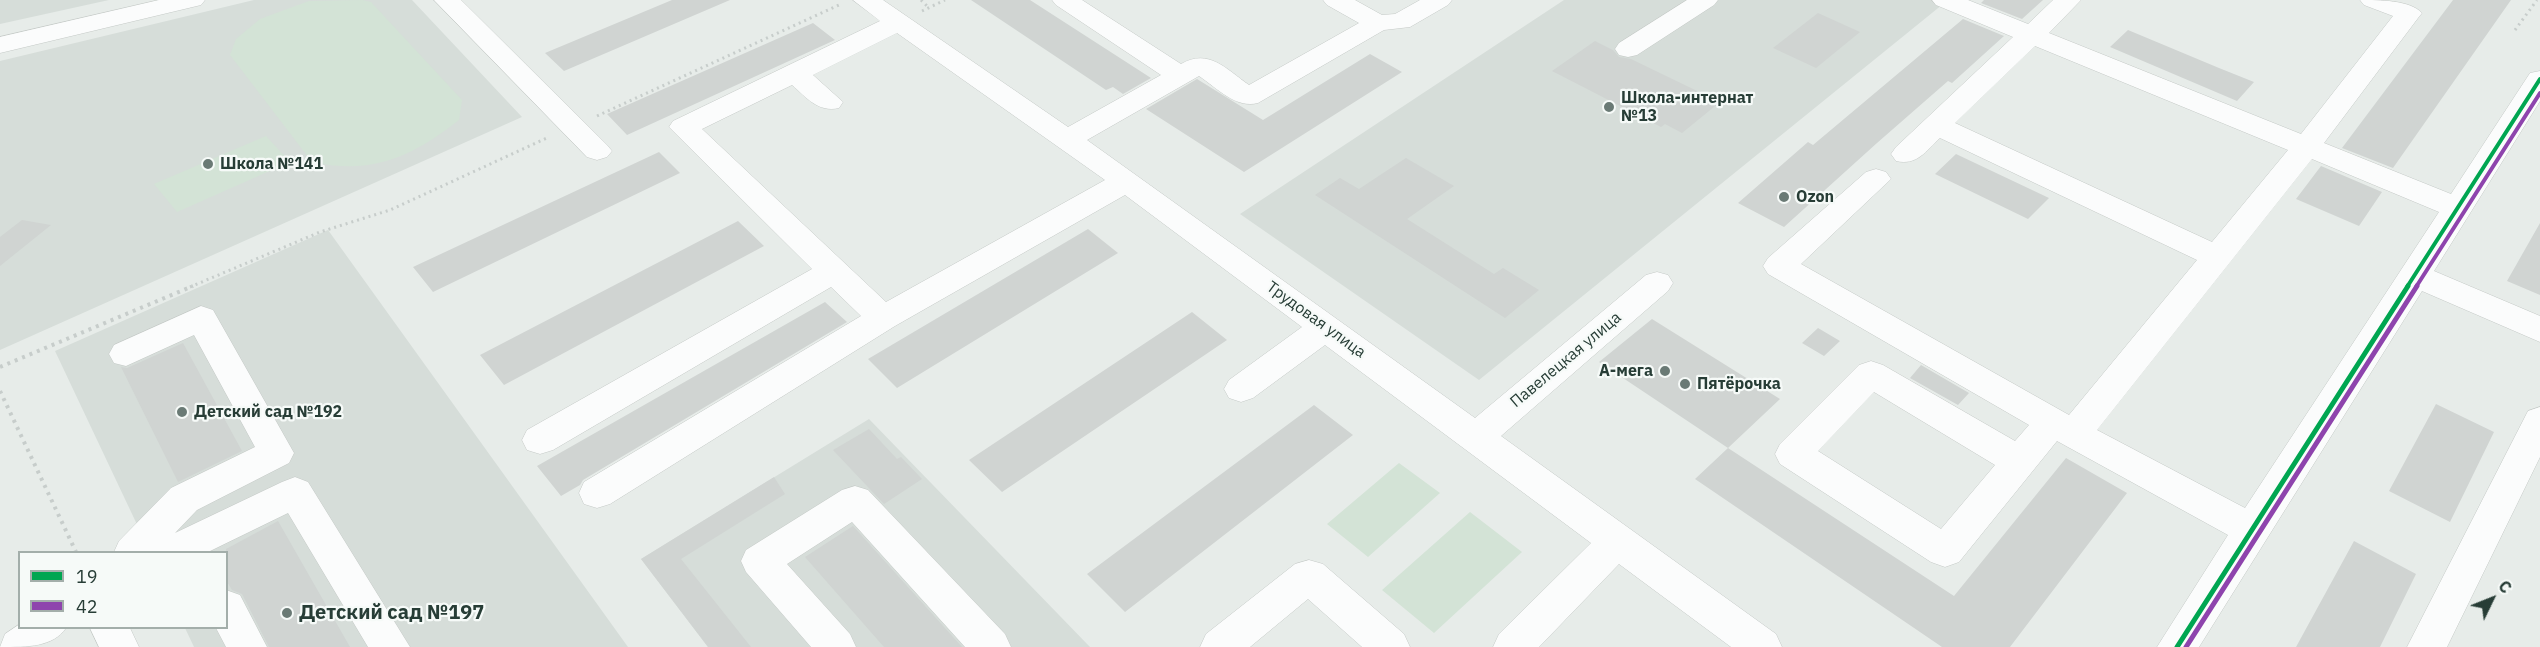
<!DOCTYPE html>
<html>
<head>
<meta charset="utf-8">
<style>
  body { margin:0 }
  #map { position:relative; width:2540px; height:647px; overflow:hidden; background:#e7ece9; font-family:"IBM Plex Sans",sans-serif }
  canvas { display:block }
  .legend { position:absolute; left:18px; top:551px; width:210px; height:78px; box-sizing:border-box; background:#f6faf8; border:2px solid #a3aeaa; margin:0; padding:8px 10px; list-style:none; font-size:18px; color:#273d36 }
  .legend li { display:flex; align-items:center; gap:12px; height:30px }
  .legend b { width:30px; border:2px solid #a3aeaa }
  .north { position:absolute; left:2462px; top:569px; width:60px; height:60px; -webkit-text-stroke:4px #f6faf8; paint-order:stroke; rotate:47deg; font-size:16px; font-weight:700; line-height:24px; text-align:center; color:#273d36 }
  .north::after { content:''; display:block; margin:auto; width:21px; height:27px; background:#273d36; clip-path:polygon(50% 0,100% 100%,50% 72%,0 100%) }
</style>
</head>
<body>
<div id="map">
<canvas width="2540" height="647"></canvas>
<ul class="legend">
<li><b style="height:8px;background:#00a651"></b>19</li>
<li><b style="height:8px;background:#8e44ad"></b>42</li>
</ul>
<div class="north">С</div>
</div>
<script>
const context = document.querySelector('canvas').getContext('2d');
context.lineJoin = 'round';
function fill(path, color) {
  context.fillStyle = color;
  context.fill(path, 'evenodd');
}
function strokePath(path, color, width, dash) {
  context.strokeStyle = color;
  context.lineWidth = width;
  context.lineCap = dash ? 'butt' : 'round';
  context.setLineDash(dash || []);
  context.stroke(path);
}
function label(font, color, halo, rows, align = 'center') {
  context.font = font + ' "IBM Plex Sans",sans-serif';
  context.lineWidth = 4.5;
  context.setLineDash([]);
  context.textBaseline = 'middle';
  context.strokeStyle = halo;
  context.fillStyle = color;
  for (const [text, x, y, turn = 0] of rows) {
    context.save();
    context.translate(x, y);
    context.rotate((+turn || 0) * Math.PI / 180);
    context.textAlign = isNaN(turn) ? turn : align;
    if (halo) context.strokeText(text, 0, 0);
    context.fillText(text, 0, 0);
    context.restore();
  }
}
fill(new Path2D(`
  M0 0H109L0 24Z
  M254 0H412L522 117 0 350V61Z
  M1564 0H1948L1479 380 1240 214Z
  M328 230 628 647H194L185 628H226V552H150L55 351Z
  M869 419 1090 647H708L641 559Z`), '#d6ddd9');
fill(new Path2D(`
  M362 0 371 2 462 100 459 120C412 157 372 175 312 162L230 55 236 39 260 19 309 1Z
  M266 136 290 162 177 212 154 184Z
  M1399 463 1440 493 1368 557 1327 524Z
  M1470 512 1522 552 1434 633 1382 590Z`), '#d3e3d6');
fill(new Path2D(`
  M672 0H730L564 71 545 53Z
  M971 0H1030L1151 78 1123 94 1113 87 1106 90Z
  M1984 0H2043L2022 19 1981 3Z
  M2453 0H2511L2393 168 2342 148Z
  M1818 13 1860 32 1816 68 1773 48Z
  M1963 19 2004 36 1952 83 1948 81 1877 143 1784 227 1738 203 1808 142 1813 145Z
  M813 23 835 40 627 135 607 114Z
  M2128 30 2219 68 2254 82 2237 101 2110 47Z
  M1595 41 1613 50 1619 57 1631 59 1720 102 1682 133 1665 124 1661 127 1552 71Z
  M1370 54 1402 72 1244 172 1146 109 1197 79 1263 120Z
  M659 152 680 173 433 292 413 267Z
  M1956 154 2049 198 2028 219 1935 174Z
  M1406 158 1454 186 1407 219 1494 274 1503 268 1539 290 1505 318 1315 195 1340 178 1359 189Z
  M2321 166 2382 192 2359 226 2296 199Z
  M22 220 51 225 0 266V237Z
  M738 221 764 246 504 385 480 355Z
  M2540 223V295L2507 281Z
  M1088 229 1118 253 897 388 868 359Z
  M825 302 847 322 583 480 580 485 561 496 537 466Z
  M1192 312 1227 340 1002 492 969 460Z
  M1652 319 1780 399 1728 448 1599 362Z
  M1818 328 1840 341 1824 356 1802 343Z
  M183 343 242 451 178 482 121 367 127 368Z
  M1921 365 1969 393 1958 405 1910 378Z
  M2436 404 2494 432 2450 522 2389 491Z
  M1314 405 1353 435 1125 612 1087 574Z
  M869 429 897 459 901 457 922 479 884 504 833 450Z
  M1728 448 1954 596 2066 458 2127 493 2010 647H1942L1695 479Z
  M774 477 785 494 681 559 751 647H708L641 559Z
  M278 521 350 647H269L242 594 232 590 226 580V549Z
  M853 526 962 647H884L805 557Z
  M2354 541 2416 574 2380 647H2296Z`), '#d0d4d2');
const minor = new Path2D(`
  M159 0H205L201 5 0 53V37Z
  M434 0H461L607 145 612 151 607 157 597 160 587 157Z
  M853 0H883L1068 127 1161 75 1056 5 1052 0H1082L1181 64C1209 48 1226 69 1249 85L1359 23 1327 5 1323 0H1355L1382 15 1395 14 1420 0H1452L1448 5 1410 27 1384 30 1258 103C1236 109 1217 88 1199 76L1087 140 1475 418 1646 275 1657 272 1668 275 1673 283 1668 291 1501 436 1776 634 1782 647H1731L1619 564 1539 647H1493L1499 634 1591 543 1325 345 1253 398 1241 402 1229 398 1224 389 1229 380 1302 327 1125 195 895 326 610 504 597 508 584 504 579 493 584 482 861 316 831 287 553 450 540 454 527 450 522 440 527 430 812 269 669 127 673 121 880 21ZM897 33 1105 180 886 302 702 129 792 85C806 97 818 113 839 108L843 102 813 75Z
  M1687 0H1718L1714 5 1637 55 1628 57 1619 55 1615 49 1619 43Z
  M1932 0H1968L2028 24 2053 0H2081L2049 33 2301 134 2393 16 2364 5 2360 0C2379 0 2410 0 2422 13L2418 18 2324 143 2451 194 2530 73 2540 71V101L2434 271 2540 316V342L2422 291 2199 647H2157L2228 535 2057 441 1959 562 1945 567 1931 562 1780 464 1775 454 1780 444 1859 365 1871 361 1883 365 2015 441 2029 425 1768 274 1763 266 1768 258 1866 172 1876 169 1886 172 1891 179 1801 264 2069 415 2197 260 1940 138C1926 151 1917 166 1896 161L1891 154 1896 147 2013 37 1936 5ZM2035 46 2288 150 2212 242 1955 123ZM2312 159 2439 212 2245 508 2097 430ZM1874 392 1995 465 1941 529 1818 451Z
  M201 306 213 310 294 453 289 463 197 510 175 533 282 482 295 477 308 482 410 647H368L288 513 208 552H114L119 541 171 488 255 447 194 335 126 366 114 363 109 354 114 345Z
  M2540 407V457L2447 647H2407L2528 411Z
  M855 486 868 490 1005 634 1011 647H965L852 522 787 564 850 634 856 647H811L746 572 741 561 746 550 842 490Z
  M1309 560 1323 564 1404 634 1410 647H1362L1308 599 1250 647H1200L1206 634 1295 564Z
  M226 590 240 595 267 647H226L216 628H226Z
  M20 624V628H66C53 647 28 647 0 647L5 634Z
  M90 628H130L139 647H99Z`);
strokePath(minor, '#c4c9c6', 1);
strokePath(new Path2D(`
  M921 0 929 8
  M922 11 945 0
  M2515 30 2537 0
  M597 116 841 4
  M190 287 320 232 390 210 549 137`), '#c7cdcb', 3, [2, 4]);
strokePath(new Path2D(`
  M0 367 193 286
  M0 391 76 552`), '#c7cdcb', 4, [3, 5]);
fill(minor, '#fbfcfc');
strokePath(new Path2D(`
  M2407 287 2540 79`), '#00a651', 4);
strokePath(new Path2D(`
  M2177 647 2408 286`), '#00a651', 5);
strokePath(new Path2D(`
  M2416 287 2540 93`), '#8e44ad', 4);
strokePath(new Path2D(`
  M2186 647 2417 286`), '#8e44ad', 5);
for (const [x, y, r, color] of [
  [1609,107,6,"#6a7a75"],
  [208,164,6,"#6a7a75"],
  [1784,197,6,"#6a7a75"],
  [1665,371,6,"#6a7a75"],
  [1685,384,6,"#6a7a75"],
  [182,412,6,"#6a7a75"],
  [287,613,6,"#6a7a75"]
]) {
  const dot = new Path2D();
  dot.arc(x, y, r, 0, 2 * Math.PI);
  context.fillStyle = color;
  context.fill(dot);
  strokePath(dot, '#f6faf8', 2);
}
label('bold 16px', '#273d36', '#f6faf8', [
  ["Школа-интернат",1621,98],
  ["№13",1621,116],
  ["Школа №141",220,164],
  ["Ozon",1796,197],
  ["А-мега",1653,371,"right"],
  ["Пятёрочка",1697,384],
  ["Детский сад №192",194,412]
], 'left');
label('16px', '#273d36', '#f6faf8', [
  ["Трудовая улица",1316,320,36],
  ["Павелецкая улица",1566,360,-40]
]);
label('bold 20px', '#273d36', '#f6faf8', [
  ["Детский сад №197",299,613]
], 'left');
</script>
</body>
</html>
